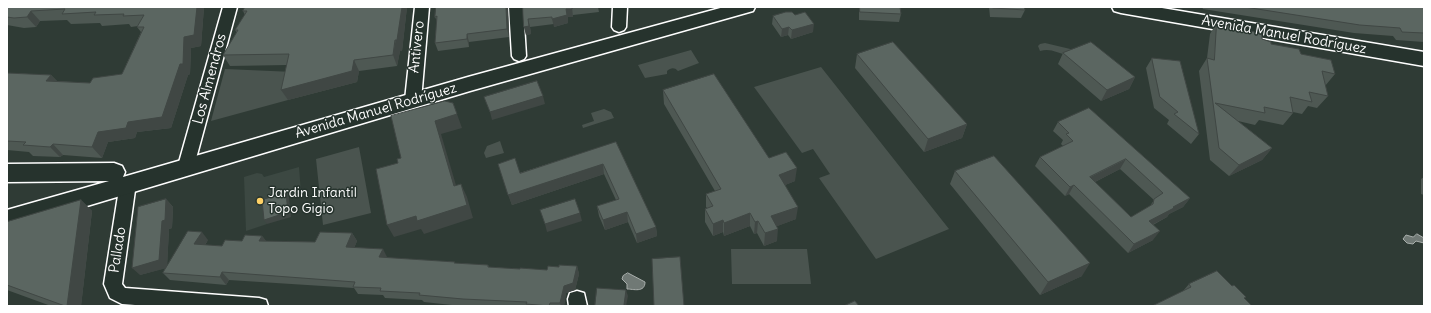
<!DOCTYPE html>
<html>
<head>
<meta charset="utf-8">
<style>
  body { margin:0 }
  #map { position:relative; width:1431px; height:313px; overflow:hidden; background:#2f3b35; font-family:Delius,sans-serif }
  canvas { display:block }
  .frame { position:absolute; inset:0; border:8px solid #fff; pointer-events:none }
</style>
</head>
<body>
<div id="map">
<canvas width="1431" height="313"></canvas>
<div class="frame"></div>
</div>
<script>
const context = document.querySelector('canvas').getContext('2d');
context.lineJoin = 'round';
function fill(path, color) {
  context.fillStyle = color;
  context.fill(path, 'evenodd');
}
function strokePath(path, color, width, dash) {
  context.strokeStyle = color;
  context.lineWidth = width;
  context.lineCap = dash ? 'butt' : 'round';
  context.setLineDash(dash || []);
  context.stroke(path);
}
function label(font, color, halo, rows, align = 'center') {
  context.font = font + ' Delius,sans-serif';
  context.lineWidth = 3;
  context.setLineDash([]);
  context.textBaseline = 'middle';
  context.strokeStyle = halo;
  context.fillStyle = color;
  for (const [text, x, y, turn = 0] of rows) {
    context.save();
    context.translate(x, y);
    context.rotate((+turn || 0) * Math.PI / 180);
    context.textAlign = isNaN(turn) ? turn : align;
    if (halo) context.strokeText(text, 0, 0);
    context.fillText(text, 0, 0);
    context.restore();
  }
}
fill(new Path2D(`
  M299 167 301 193 265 204 267 224 246 231 244 177 257 173 262 174 264 177Z`), '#3c4842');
fill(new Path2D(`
  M1045 43 1083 52C1079 53 1071 56 1067 55 1057 53 1051 48 1040 51L1038 46 1040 44Z
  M691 50 699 63 678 71C674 67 671 68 667 71V74L645 78 638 65Z
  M821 67 949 229 876 259 819 178 830 174 813 149 802 153 754 87Z
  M225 69 294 72 288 100 211 121Z
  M604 109 611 112 614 118 583 128 582 125 594 121 591 113Z
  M500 141 504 153 486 158 484 153 487 146Z
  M359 147 371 213 323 225 316 159Z
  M731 249H807L811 284H732Z`), '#4a544f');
const water = new Path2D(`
  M1417 234 1424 238V243L1416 241 1413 244 1407 243 1403 239 1406 235 1413 237Z
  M628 273 645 282C645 293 633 289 627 289V284L622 279 623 276Z`);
fill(water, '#707975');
strokePath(water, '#a9afac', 1);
const street = new Path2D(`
  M223 7H237L194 166 192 170 186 172 180 170 178 166Z
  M415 7H429L421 100 418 104 413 105 408 104 405 100Z
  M509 7H523L526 56 524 59 519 61 514 59 512 56Z
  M613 7H627L626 27 624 30 619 32 614 30 612 27Z
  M128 177 134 178 136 183 122 284 125 288 259 298 266 300 268 306H148L122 304 110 298 104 284 120 183 122 178Z
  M577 291 584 293 587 306H569L568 299 570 293Z`);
const secondary = new Path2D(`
  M724 7H755L753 11 470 91 7 230V210L109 181 7 182V164L114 163 122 166 125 172 123 177 468 77Z
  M1112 7H1156L1424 52V66L1121 13 1114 11Z`);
strokePath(street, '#fff', 3);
strokePath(secondary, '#fff', 3);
fill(street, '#26332d');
fill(secondary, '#26332d');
fill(new Path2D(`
  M7 7H204L201 46 191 48 190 74 188 75 171 128 137 132 135 138 108 142 102 158 63 155 60 157 33 156 29 152 7 150V73L51 75 57 81 90 83 122 74 141 32 137 27 138 26 131 27 129 24 102 26 100 23 71 24 67 20 40 21 36 27 24 28 7 25Z
  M245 7H407L402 51H400L397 66 359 71 357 82 288 100 281 90 287 65 230 66 223 55 237 33 235 30 245 15 243 11Z
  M508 7 509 37 469 42V47L438 51 435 43 437 21 435 17Z
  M523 7H598L599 12 573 15V17H568V23L554 27V24L530 27 531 34 526 35 524 27Z
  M859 7H900L901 14 899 22 859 20Z
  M989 7H1024L1025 10 1021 18 990 17Z
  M1201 7H1424V42L1396 40 1393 36 1354 33 1203 9 1202 7Z
  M795 15 813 32 791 39 788 35 781 37 772 24 773 16Z
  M1217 22 1262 39 1271 44 1301 54 1335 74 1325 86 1328 96 1317 108 1308 106 1302 114 1293 112V113L1283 125 1259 120 1255 125 1238 121 1272 148 1262 160 1229 176 1210 160 1199 71 1207 58 1210 34Z
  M1063 53 1135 77 1129 89 1101 101 1058 64Z
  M857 54 967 124 962 138 924 152 855 68Z
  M1152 58 1199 134 1191 144 1167 124 1169 120 1154 108 1146 68Z
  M663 90 769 158 795 181 785 185 796 219 777 226V241L764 246 757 233 754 234 750 226 724 236 723 232 713 236 705 222V209L707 208 706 207V194L715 191 664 104Z
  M1089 108 1190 198 1183 207 1169 214 1167 217 1153 225V240L1128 253 1069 194 1065 196 1035 166 1040 157 1063 146 1061 144 1063 140 1053 131 1058 122ZM1120 169 1154 200 1150 206 1131 217 1095 182Z
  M616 142 656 227 657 236 637 243 628 222 605 230 599 216 597 206 616 200 604 174 512 205 498 164 520 173Z
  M955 171 1082 276 1040 295 950 184Z
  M1424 177V195L1421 194V179Z
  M166 199 173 207 172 228 169 229 167 266 208 240 205 245 222 246 262 236 266 241 315 242 352 233 357 241 354 248 387 257V258L455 262V263L488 265 489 267 520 269 547 270 559 267 577 266 579 274 575 290 566 293 564 306H461L424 302 422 300 385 298 383 295 358 294 354 288 229 280 226 285 170 280 163 273 165 268 140 275Z
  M81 200 92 211 81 306H51L7 290V222Z
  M1189 284 1232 286 1246 297 1244 298 1183 291Z`), '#4e5853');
fill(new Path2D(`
  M197 7H204L201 46 191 48 190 74 188 75 171 128 137 132 135 138 108 142 102 158 92 147 98 132 184 37Z
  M402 7H407L402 51H400L397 66 393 55Z
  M506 7H508L509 37 507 29Z
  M572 7 573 17H568V23L554 27 552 19 566 9Z
  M31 11 40 21 36 27 27 17Z
  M528 19 530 27 531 34 526 35 524 27Z
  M814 24 813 32 791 39 792 30Z
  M789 27 788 35 781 37 782 29Z
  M467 34 469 42V47L467 39Z
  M354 60 359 71 357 82 288 100 281 90Z
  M51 75 60 85 46 81Z
  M1135 77 1129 89 1101 101 1107 90Z
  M543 96 545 104 492 120 490 112Z
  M453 103 462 128 441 134 460 199 454 186 435 121Z
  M967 124 962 138 924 152 928 139Z
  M53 144 63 155 60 157 50 147Z
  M1272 148 1262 160 1229 176 1239 165Z
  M1126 159 1120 169 1085 187 1090 177Z
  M603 164 604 174 512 205 508 195Z
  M797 168 795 181 778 188 779 175Z
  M461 184 467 197 473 218 424 234 421 229 394 237 387 225Z
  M1074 185 1069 194 1065 196 1070 187Z
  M286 193 289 197 291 217 267 224 264 220Z
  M1190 198 1183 207 1169 214 1167 217 1142 230 1149 221 1173 207Z
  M166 199 173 207 172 228 169 229 167 268 140 275 132 268 162 221Z
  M81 200 92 211 81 306H67Z
  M798 207 796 219 770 229 771 216Z
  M627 212 628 222 605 230 603 220Z
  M580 213 582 221 547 232 545 224Z
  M750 213V226L724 236V223Z
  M723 220V232L713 236V224Z
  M758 221 757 233 754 234 755 222Z
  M656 227 657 236 637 243 636 234Z
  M778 229 777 241 764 246 765 233Z
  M1160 231 1153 240 1128 253 1134 244Z
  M202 232 208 240 201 251 194 244Z
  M352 233 357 241 351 255 346 247Z
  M262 236 268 243 259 241Z
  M383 249 387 257 384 265 379 257Z
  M1090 263 1082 276 1040 295 1048 282Z
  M577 266 579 274 575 290 566 293 564 306H561L560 303 564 286Z
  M222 272 229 280 226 285 220 277Z
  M626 290 628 296 626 306H624Z`), '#404744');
const building = new Path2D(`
  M7 7H197L194 35 184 37 183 64H180L162 117 128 122 126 128 98 132 92 147 53 144 50 147 23 145 26 142 7 141V73L51 75 46 81 90 83 93 78 122 74 144 27H137L144 15 123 16 124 14 94 15 96 12 62 14 65 9 31 11 27 17 14 18 7 17Z
  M245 7H402L397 40H395L393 55 354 60 352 71 281 90 289 54 223 55 238 30H235L247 11H243Z
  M436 7H506L507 29 467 34V39L435 43 437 16 435 17Z
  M523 7H575H572V9H566L567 15 552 19V17L528 19 529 26 524 27Z
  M860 7H900L901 14 860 12Z
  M993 7H1024L1025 10 993 8Z
  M1245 7H1424V33L1402 32 1400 28 1360 25Z
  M786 12H792L795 15 805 12 814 24 792 30 789 27 782 29 773 16Z
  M1217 22 1262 34V39L1271 42V44L1299 49 1301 54 1331 60 1335 74 1322 71 1328 96 1309 92 1312 102 1290 97 1293 113 1264 107 1265 113 1215 103 1272 148 1239 165 1219 148 1207 58 1214 60Z
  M893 42 967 124 928 139 857 54Z
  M1091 42 1135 77 1107 90 1063 53Z
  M1152 58 1180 61 1199 134 1174 114 1178 112 1160 97Z
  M714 74 769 158 786 152 797 168 779 175 798 207 771 216 778 229 765 233 758 221 755 222 750 213 724 223 723 220 713 224 705 209 713 206 706 194 721 189 663 90Z
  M537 81 543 96 490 112 484 97Z
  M445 101 453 103 457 114 435 121 454 186 461 184 467 205 417 221 416 216 387 225 376 169 398 163 397 159 401 158 391 116Z
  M1089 108 1190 198 1173 207 1174 208 1149 221 1160 231 1134 244 1074 185 1070 187 1040 157 1073 141 1066 134 1069 133 1058 122ZM1126 159 1163 193 1154 199 1153 204 1131 217 1090 177Z
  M616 142 656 227 636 234 627 212 603 220 597 206 619 199 603 164 508 195 498 164 515 158 520 173Z
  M994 156 1090 263 1048 282 955 171Z
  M286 193 288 212 264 220 262 200Z
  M166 199 165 220 162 221 159 260 132 268 138 207Z
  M575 199 580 213 545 224 540 210Z
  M81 200 67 306H65L7 285V222Z
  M188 231 202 232 194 244 222 246 225 240 242 241 245 235 262 236 259 241 315 242 320 232 352 233 346 247 383 249 379 257 455 262 454 263 488 265V267L520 269V268L547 270 548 266 559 267V265L577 266 573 283 564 286 560 303H550L549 306 526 304 527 302 463 299 419 295 420 293 380 291 381 288 353 287 355 282 222 272 220 277 163 273Z
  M680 257 684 306H654L652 259Z
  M1217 271 1232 286 1234 285 1246 297 1244 298 1252 306H1152L1191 287 1189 284Z
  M597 288 626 290 624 305 635 306H595Z
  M855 301 859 306H844Z`);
fill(building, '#5b6661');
strokePath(building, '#404744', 1);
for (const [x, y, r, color] of [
  [260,201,4,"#ffd166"]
]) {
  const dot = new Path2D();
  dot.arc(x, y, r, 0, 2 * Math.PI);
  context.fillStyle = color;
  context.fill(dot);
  strokePath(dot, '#26332d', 1.5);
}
label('14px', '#fff', '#26332d', [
  ["Avenida Manuel Rodríguez",1284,35,10],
  ["Antivero",417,47,-84],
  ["Los Almendros",210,79,-75],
  ["Avenida Manuel Rodríguez",376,111,-16],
  ["Pallado",118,250,-81]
]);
label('14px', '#fff', '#26332d', [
  ["Jardin Infantil",268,193],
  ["Topo Gigio",268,209]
], 'left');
</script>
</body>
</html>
